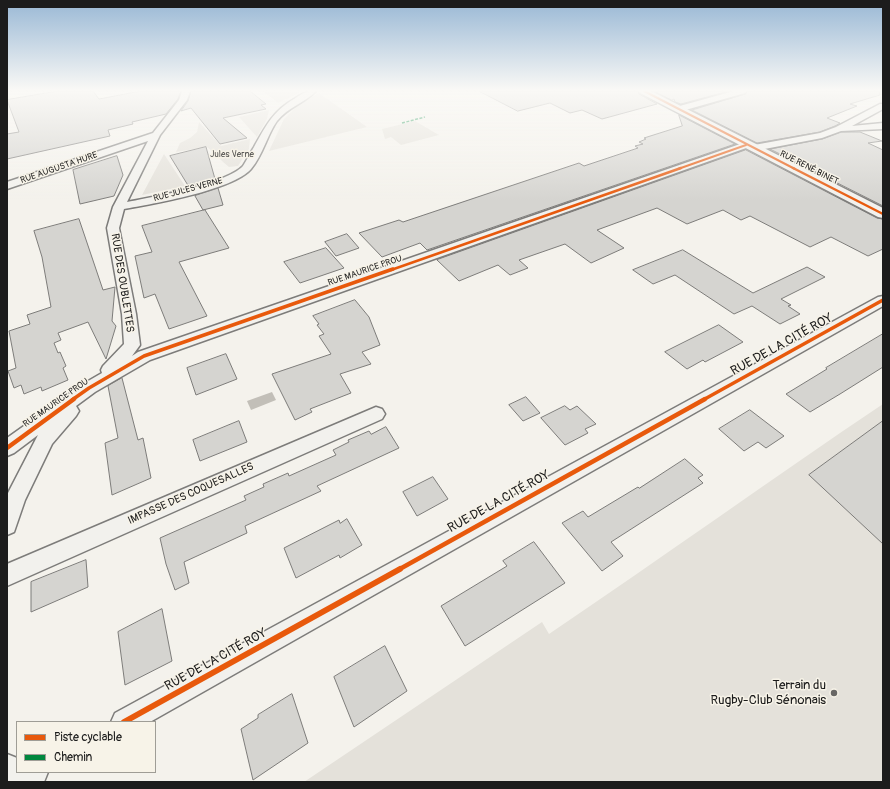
<!DOCTYPE html>
<html>
<head>
<meta charset="utf-8">
<style>
  body { margin:0 }
  #map { position:relative; width:890px; height:789px; overflow:hidden; background:#f4f2ec; font-family:Pangolin,sans-serif }
  canvas { display:block }
  .frame { position:absolute; inset:0; border:8px solid #1c1c1c; pointer-events:none }
  .legend { position:absolute; left:16px; top:721px; width:140px; height:52px; box-sizing:border-box; background:#f7f3e8; border:1px solid #9f9d96; margin:0; padding:5px 7px; list-style:none; font-size:12px; color:#1c1c1c }
  .legend li { display:flex; align-items:center; gap:8px; height:20px }
  .legend b { width:20px; border:1px solid #9f9d96 }
</style>
</head>
<body>
<div id="map">
<canvas width="890" height="789"></canvas>
<div class="frame"></div>
<ul class="legend">
<li><b style="height:5px;background:#e8590c"></b>Piste cyclable</li>
<li><b style="height:5px;background:#00873e"></b>Chemin</li>
</ul>
</div>
<script>
const context = document.querySelector('canvas').getContext('2d');
context.lineJoin = 'round';
function fill(path, color) {
  context.fillStyle = color;
  context.fill(path, 'evenodd');
}
function strokePath(path, color, width, dash) {
  context.strokeStyle = color;
  context.lineWidth = width;
  context.lineCap = dash ? 'butt' : 'round';
  context.setLineDash(dash || []);
  context.stroke(path);
}
function label(font, color, halo, rows, align = 'center') {
  context.font = font + ' Pangolin,sans-serif';
  context.lineWidth = 3;
  context.setLineDash([]);
  context.textBaseline = 'middle';
  context.strokeStyle = halo;
  context.fillStyle = color;
  for (const [text, x, y, turn = 0] of rows) {
    context.save();
    context.translate(x, y);
    context.rotate((+turn || 0) * Math.PI / 180);
    context.textAlign = isNaN(turn) ? turn : align;
    if (halo) context.strokeText(text, 0, 0);
    context.fillText(text, 0, 0);
    context.restore();
  }
}
fill(new Path2D(`
  M263 91H303L278 103Z
  M319 93 367 127 269 151 284 119 297 106Z
  M269 110 267 119 257 137 239 117Z
  M415 121 439 135 401 145 391 137 385 139 382 129Z
  M199 122 221 146 250 139 249 149 238 166 229 167C221 161 215 153 207 147L176 152 180 143 190 138 197 132Z
  M164 154 185 186 142 195Z
  M883 404V782H304L542 622 549 634C662 558 771 479 883 404Z`), '#e4e1da');
fill(new Path2D(`
  M272 392 276 400 251 410 247 401Z`), '#c2bfb8');
const building = new Path2D(`
  M58 91H93L99 99 141 91H181L178 99 166 114 132 122 133 124 108 130 110 136 7 159V134L19 132 7 100Z
  M191 91H250L266 104 261 105 266 109 223 118 247 138 220 144 191 108 181 111 188 101Z
  M479 91H638L639 94 657 104 602 119 582 110 570 113 550 103 518 111Z
  M654 91H729L681 104 675 102 674 99 672 100Z
  M747 91H879L880 95 850 104 857 106 827 118 840 123 835 126 820 132 757 143 692 110 745 94Z
  M679 115 735 144 427 250 420 243 382 257 359 233 399 220 403 222 579 163 584 166 638 148 635 146 643 144 639 142 646 139 644 138 682 126Z
  M841 132H860L882 141 868 143 883 150V206L770 149 822 139Z
  M206 147 215 179 189 187 170 156Z
  M746 150 877 218 883 219V249L868 256 831 237 810 247 750 216 741 220 723 210 687 224 657 208 597 230 624 248 591 263 565 244 519 260 528 268 510 275 498 265 459 281 437 260Z
  M117 156 123 175 114 196 80 204 73 170Z
  M218 188 223 205 203 210 195 196Z
  M205 210 229 248 179 262 207 316 169 329 155 294 144 298 135 256 152 252 142 226Z
  M79 219 103 290 115 287 112 321 116 326 106 359 88 322 58 333 61 340 54 343 58 353 60 352 66 366 63 368 68 380 42 391 41 387 24 394 21 385 14 388 8 371 16 368 9 331 30 324 27 315 51 307 42 257 34 231Z
  M347 234 359 248 336 256 325 242Z
  M326 248 344 268 300 283 284 262Z
  M683 250 753 293 807 267 825 277 781 299 791 305 788 306 800 314 780 324 752 306 734 314 675 275 653 284 633 270Z
  M355 300 369 317 380 345 362 352 371 364 340 374 351 393 310 409 312 412 295 420 272 374 331 354 319 336 324 334 317 325 319 324 313 316Z
  M719 325 743 342 705 362 703 360 687 369 665 352Z
  M883 334V367L840 394 810 412 786 394 827 369 826 368Z
  M226 354 237 379 196 395 187 368Z
  M122 378 138 440 143 438 151 478 112 495 105 443 118 438 108 386Z
  M526 397 540 413 523 421 509 405Z
  M565 406 570 410 577 406 596 424 585 429 588 433 565 445 541 418Z
  M750 410 784 436 766 448 758 442 744 451 719 429Z
  M239 421 247 442 200 461 193 440Z
  M883 421V544L809 475Z
  M386 427 399 448 317 486 321 491 245 526 247 533 184 562 189 583 175 590 166 564 160 538 246 500 244 496 264 487 263 484 288 473 289 476 336 455 333 450 349 442 348 440 369 431 371 434Z
  M685 459 703 475 698 478 703 483 611 542 623 556 602 571 562 523 583 511 588 517 638 487 639 488Z
  M433 477 448 499 417 516 403 492Z
  M347 519 362 545 340 558 339 555 296 578 284 548 339 520 340 523Z
  M534 542 565 583 465 646 441 606 507 566 503 561Z
  M86 560 88 587 31 612V582Z
  M162 609 172 661 125 685 118 632Z
  M385 646 407 691 354 727 334 677Z
  M292 694 308 743 253 780 241 729 258 718V715Z`);
fill(building, '#d5d4d0');
strokePath(building, '#7d7c7a', 1);
const minor = new Path2D(`
  M182 91H190L187 100 160 135 127 202C153 197 226 184 243 166 247 160 250 153 254 147 265 127 273 111 294 99 302 94 307 90 316 91 305 103 288 107 277 121 267 135 263 155 251 169 233 190 153 204 124 209L119 228 136 314 140 345 132 356 138 352 743 143 746 142 751 145 749 147 150 360 95 392 76 406 79 411 76 416 52 444 25 500 14 532 7 535V495L38 435 14 453 7 456V438L83 384 102 373 101 370 103 366 124 344 122 314 107 228 113 207 148 141 7 189V182L153 133 179 100Z
  M734 91H746L745 93 682 111H676L675 109 676 107Z
  M880 104H883V109L852 126 883 123V129L841 131 822 138 754 151 749 148 754 145 820 133 836 127Z
  M883 296V306L150 722H111L115 713 878 297Z
  M376 407 382 409 385 414 382 419 7 586V564Z
  M7 754 17 758V772H48L44 782H7Z`);
const tertiary = new Path2D(`
  M639 91H651L883 208V218L878 217 640 93Z`);
strokePath(minor, '#7d7c7a', 3);
strokePath(tertiary, '#7d7c7a', 3);
fill(minor, '#f2f1ed');
fill(tertiary, '#f2f1ed');
strokePath(new Path2D(`
  M402 123 425 117`), '#00873e', 1.5, [3, 1.5]);
strokePath(new Path2D(`
  M644 91 795 169
  M678 169 746 145`), '#e8590c', 2);
strokePath(new Path2D(`
  M793 168 883 214
  M391 270 681 168`), '#e8590c', 2.5);
strokePath(new Path2D(`
  M72 400 89 388 144 356 393 269
  M703 400 883 300`), '#e8590c', 3.5);
strokePath(new Path2D(`
  M7 448 74 399
  M398 570 705 399`), '#e8590c', 4.5);
strokePath(new Path2D(`
  M124 722 400 569`), '#e8590c', 6);
const sky = context.createLinearGradient(0, 0, 0, 201);
sky.addColorStop(0, '#99b8d5');
sky.addColorStop(0.45, '#faf9f6');
sky.addColorStop(1, '#faf9f600');
context.fillStyle = sky;
context.fillRect(0, 0, 890, 201);
for (const [x, y, r, color] of [
  [834,693,4,"#686765"]
]) {
  const dot = new Path2D();
  dot.arc(x, y, r, 0, 2 * Math.PI);
  context.fillStyle = color;
  context.fill(dot);
  strokePath(dot, '#f7f3e8', 1.5);
}
label('9px', '#545351', '#f7f3e8', [
  ["Jules Verne",232,155]
]);
label('9px', '#1c1c1c', '#f7f3e8', [
  ["RUE AUGUSTA HURE",59,168,-19],
  ["RUE RENÉ BINET",809,168,27],
  ["RUE JULES VERNE",188,190,-15],
  ["RUE MAURICE PROU",365,271,-19],
  ["RUE MAURICE PROU",56,403,-35]
]);
label('11px', '#1c1c1c', '#f7f3e8', [
  ["RUE DES OUBLETTES",122,283,81],
  ["IMPASSE DES COQUESALLES",191,494,-24]
]);
label('13px', '#1c1c1c', '#f7f3e8', [
  ["RUE DE LA CITÉ ROY",782,345,-29],
  ["RUE DE LA CITÉ ROY",499,502,-29],
  ["RUE DE LA CITÉ ROY",216,660,-29]
]);
label('13px', '#1c1c1c', '#f7f3e8', [
  ["Terrain du",826,686],
  ["Rugby-Club Sénonais",826,701]
], 'right');
</script>
</body>
</html>
